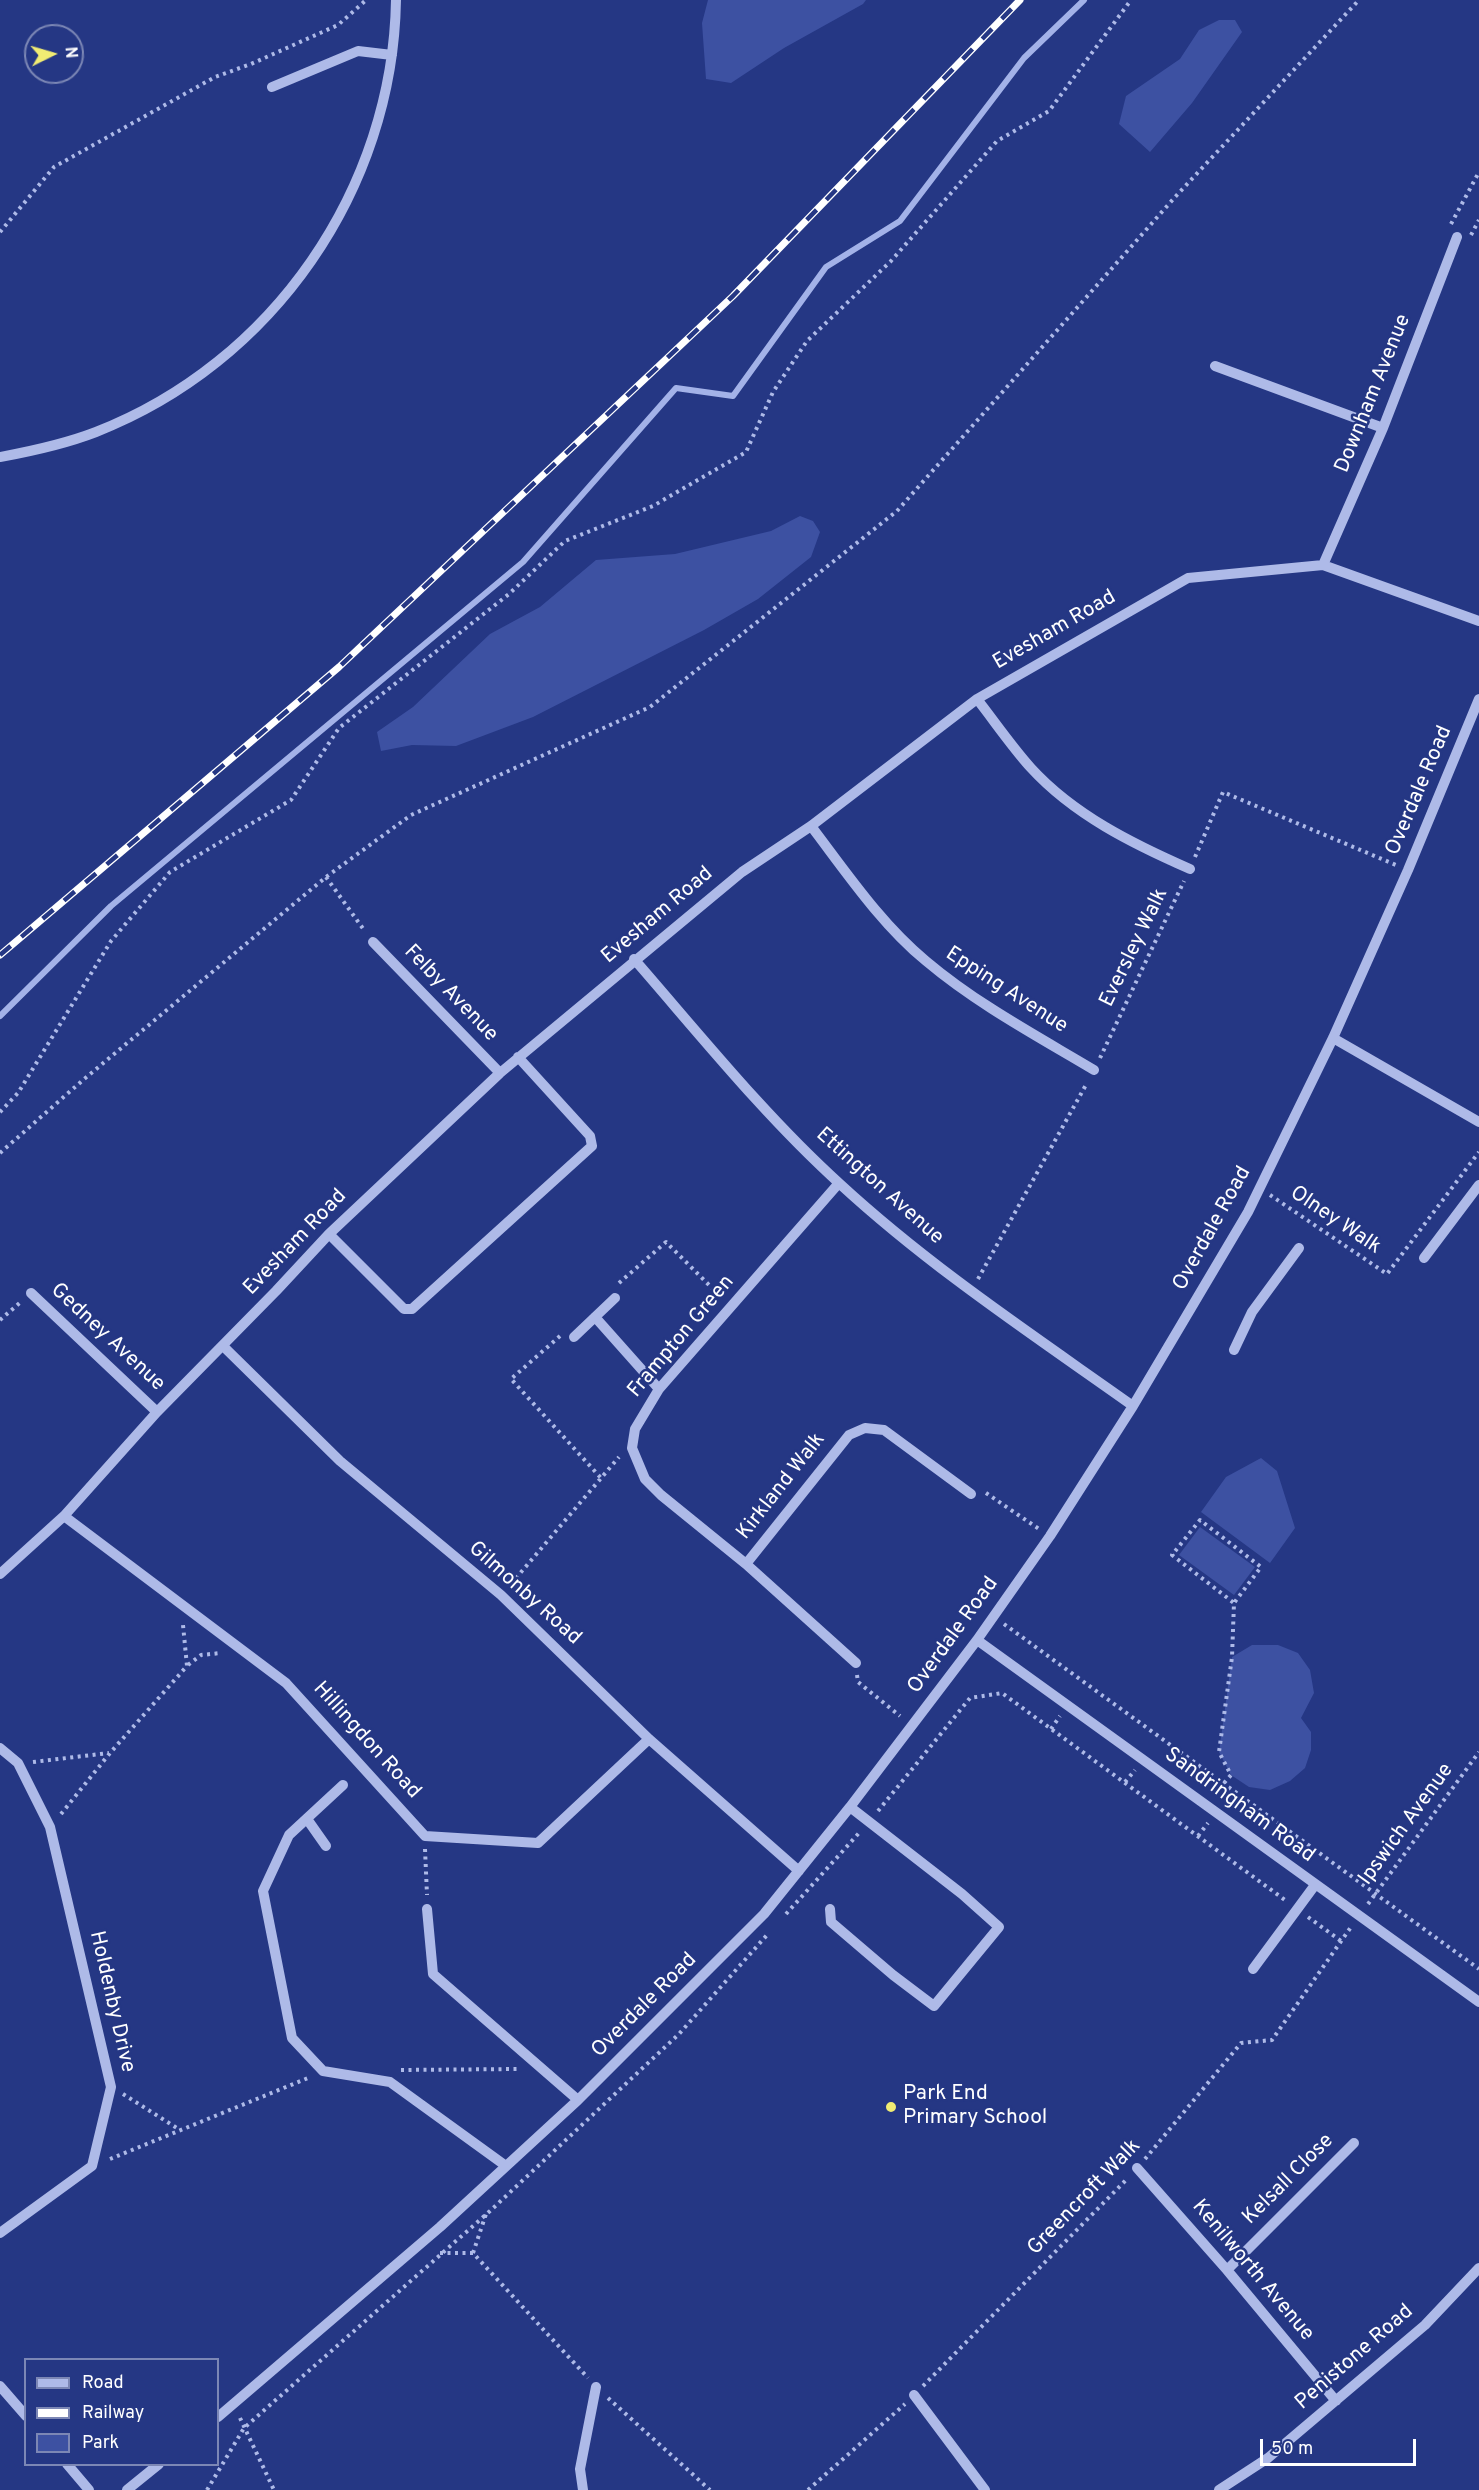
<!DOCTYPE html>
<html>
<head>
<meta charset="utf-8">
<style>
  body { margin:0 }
  #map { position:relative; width:1479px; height:2490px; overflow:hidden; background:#253784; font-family:Overpass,sans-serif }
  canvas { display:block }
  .legend { position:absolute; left:24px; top:2358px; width:195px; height:108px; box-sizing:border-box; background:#253784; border:2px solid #7c87b5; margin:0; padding:8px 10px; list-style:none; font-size:18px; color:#fff }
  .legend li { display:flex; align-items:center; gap:12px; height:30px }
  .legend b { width:30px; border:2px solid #7c87b5 }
  .north { position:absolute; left:24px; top:24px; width:60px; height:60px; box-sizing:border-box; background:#253784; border:2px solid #7c87b5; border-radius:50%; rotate:85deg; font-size:16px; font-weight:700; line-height:24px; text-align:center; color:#fff }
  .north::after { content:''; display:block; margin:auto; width:21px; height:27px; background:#f1ec73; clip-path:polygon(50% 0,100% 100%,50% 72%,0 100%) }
  .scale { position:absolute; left:1260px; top:2439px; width:156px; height:27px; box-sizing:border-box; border:3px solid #fff; border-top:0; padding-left:8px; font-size:18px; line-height:21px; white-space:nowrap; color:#fff; -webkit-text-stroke:4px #253784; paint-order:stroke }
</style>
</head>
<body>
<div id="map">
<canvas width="1479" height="2490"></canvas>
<ul class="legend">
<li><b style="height:8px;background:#aebae8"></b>Road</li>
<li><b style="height:8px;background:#fff"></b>Railway</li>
<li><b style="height:16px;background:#3d51a2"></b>Park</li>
</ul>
<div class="north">N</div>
<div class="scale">50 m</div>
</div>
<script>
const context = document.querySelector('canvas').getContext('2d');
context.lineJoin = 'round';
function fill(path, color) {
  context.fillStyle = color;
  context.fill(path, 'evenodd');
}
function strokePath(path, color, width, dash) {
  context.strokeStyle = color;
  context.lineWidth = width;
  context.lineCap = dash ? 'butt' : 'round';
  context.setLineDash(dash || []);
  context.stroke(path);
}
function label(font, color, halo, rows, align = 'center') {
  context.font = font + ' Overpass,sans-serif';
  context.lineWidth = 5;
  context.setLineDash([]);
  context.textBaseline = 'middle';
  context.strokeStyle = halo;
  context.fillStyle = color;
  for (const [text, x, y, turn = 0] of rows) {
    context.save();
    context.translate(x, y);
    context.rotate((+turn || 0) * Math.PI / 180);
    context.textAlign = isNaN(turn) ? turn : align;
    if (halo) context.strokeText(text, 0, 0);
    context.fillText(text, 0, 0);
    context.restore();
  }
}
fill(new Path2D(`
  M708 0H866L863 4 784 48 731 83 706 79 702 23Z
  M1219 20H1235L1242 32 1192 103 1150 152 1119 124 1126 96 1180 59 1199 30Z
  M800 516 813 521 820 532 811 557 758 599 704 630 533 717 456 746 412 745 381 751 377 732 413 707 490 634 540 607 596 560 675 554 771 531Z
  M1261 1458 1277 1471 1295 1528 1270 1563 1201 1512 1226 1477Z
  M1200 1527 1255 1567 1234 1595 1179 1555Z
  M1252 1645H1278L1298 1653 1310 1670 1314 1693 1301 1718 1311 1732V1750L1305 1768 1290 1781 1270 1790 1249 1787 1231 1775 1219 1752 1232 1657Z`), '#3d51a2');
strokePath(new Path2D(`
  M0 1016 111 906 523 562 676 388 733 396 826 267 900 221 1024 58 1084 0`), '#a3b2e8', 6);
strokePath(new Path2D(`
  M1451 224 1479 172
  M0 232 54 167 215 77 251 64 338 25 366 0
  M1471 235 1479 220
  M1195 857 1223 792 1396 865
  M326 877 364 930
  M1100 1058 1184 881
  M0 1112 18 1093 111 941 170 872 291 800 339 728 509 594 565 541 653 506 746 452 773 392 807 341 891 261 997 141 1049 111 1131 0
  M0 1153 83 1080 326 877 411 815 650 707 897 511 1176 196 1359 0
  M1270 1195 1387 1274 1479 1152
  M978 1279 1087 1083
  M619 1283 666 1242 720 1296
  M0 1320 22 1301
  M560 1336 511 1379 601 1478
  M986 1493 1039 1529
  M511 1584 619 1457
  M1004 1624 1479 1969
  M188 1665 201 1655 221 1653
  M857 1675 858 1682 900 1716
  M1051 1729 1060 1716
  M33 1762 109 1753
  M1125 1782 1135 1770
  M1224 1783 1231 1775 1219 1752 1232 1657 1234 1603 1172 1555 1200 1520 1261 1567 1234 1603
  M878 1811 970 1698 1002 1693 1285 1900
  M61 1814 110 1753 187 1666 183 1625
  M1198 1836 1208 1823
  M425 1849 427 1895
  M1368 1904 1479 1752
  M786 1914 859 1833
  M1308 1917 1341 1941
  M401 2070 520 2069
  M123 2094 180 2130
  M110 2159 308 2078
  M1145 2159 1241 2043 1272 2040 1351 1927
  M440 2253H473L588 2378
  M473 2253 486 2214
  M923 2386 1128 2178
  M608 2398 710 2490
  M240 2418 274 2490
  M207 2490 244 2428 490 2211 679 2034 767 1935
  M808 2490 905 2404`), '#aebae8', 4, [3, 4.5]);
strokePath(new Path2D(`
  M272 87 358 51 392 55
  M1215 366 1383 428
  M0 457C33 451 65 444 96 432 273 363 393 189 396 0
  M1323 565 1383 428 1457 237
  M977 699C995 722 1012 747 1031 768 1074 815 1133 844 1190 869
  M811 826C846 872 881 924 926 961 977 1004 1037 1036 1094 1070
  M373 942 500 1073
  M634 959C701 1036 765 1116 840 1184 930 1267 1033 1335 1133 1406
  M1333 1038 1479 1122
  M839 1183 659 1389 635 1429 632 1448 645 1479 661 1495 746 1564 856 1663
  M329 1234 404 1309H412L592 1146 590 1136 518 1057
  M1424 1258 1479 1185
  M31 1293 157 1412
  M595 1317 659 1389
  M574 1337 615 1298
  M223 1346 340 1461 501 1595 649 1739 799 1871
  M1234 1350 1252 1312 1299 1248
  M64 1516 286 1683 425 1836 538 1843 649 1739
  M746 1564 849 1435 865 1428 884 1430 971 1494
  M0 1574 64 1516 157 1412 276 1291 329 1234 500 1073 742 872 811 826 977 699 1188 578 1323 565 1479 621
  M977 1640 1479 2002
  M0 1748 18 1763 50 1827 111 2087 92 2166 0 2233
  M343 1785 289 1835 263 1891 292 2038 323 2071 390 2082 506 2166
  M307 1819 326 1846
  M427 1909 433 1974 578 2100
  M830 1909 831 1922 893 1975 934 2006 999 1927 962 1894 850 1807
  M1253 1969 1315 1885
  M1137 2168 1227 2270 1336 2401
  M1227 2270 1354 2143
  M0 2386 26 2416
  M914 2395 985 2490
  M218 2417 440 2227 578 2100 764 1914 850 1807 977 1640 1050 1536 1133 1406 1248 1212 1333 1038 1408 870 1479 699
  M67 2464 89 2490
  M127 2490 159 2464
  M583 2490 580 2469 596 2387
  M1219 2490 1268 2458 1425 2325 1479 2268`), '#aebae8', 10);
const rail = new Path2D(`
  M0 955 339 667 733 296 1020 0`);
strokePath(rail, '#fff', 7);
strokePath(rail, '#253784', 4.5, [14]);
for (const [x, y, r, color] of [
  [891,2107,6,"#f1ec73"]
]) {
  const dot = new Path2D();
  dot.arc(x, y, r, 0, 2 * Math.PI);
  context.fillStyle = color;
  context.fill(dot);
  strokePath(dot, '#253784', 2);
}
label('21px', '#fff', '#253784', [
  ["Downham Avenue",1374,394,-68],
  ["Evesham Road",1055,631,-30],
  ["Overdale Road",1420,791,-67],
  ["Evesham Road",658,916,-40],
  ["Eversley Walk",1135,948,-64],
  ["Epping Avenue",1006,991,33],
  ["Felby Avenue",450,994,46],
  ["Ettington Avenue",879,1187,42],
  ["Olney Walk",1335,1221,34],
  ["Overdale Road",1213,1229,-61],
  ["Evesham Road",296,1243,-46],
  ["Frampton Green",682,1337,-50],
  ["Gedney Avenue",107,1338,43],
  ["Kirkland Walk",782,1487,-52],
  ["Gilmonby Road",524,1594,42],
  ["Overdale Road",954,1636,-54],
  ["Hillingdon Road",366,1741,48],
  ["Sandringham Road",1239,1806,36],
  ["Ipswich Avenue",1407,1825,-54],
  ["Holdenby Drive",111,2002,77],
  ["Overdale Road",645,2006,-45],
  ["Kelsall Close",1289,2180,-45],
  ["Greencroft Walk",1085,2198,-46],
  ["Kenilworth Avenue",1252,2271,50],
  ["Penistone Road",1355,2358,-41]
]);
label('21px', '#fff', '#253784', [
  ["Park End",903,2095],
  ["Primary School",903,2119]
], 'left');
</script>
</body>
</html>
